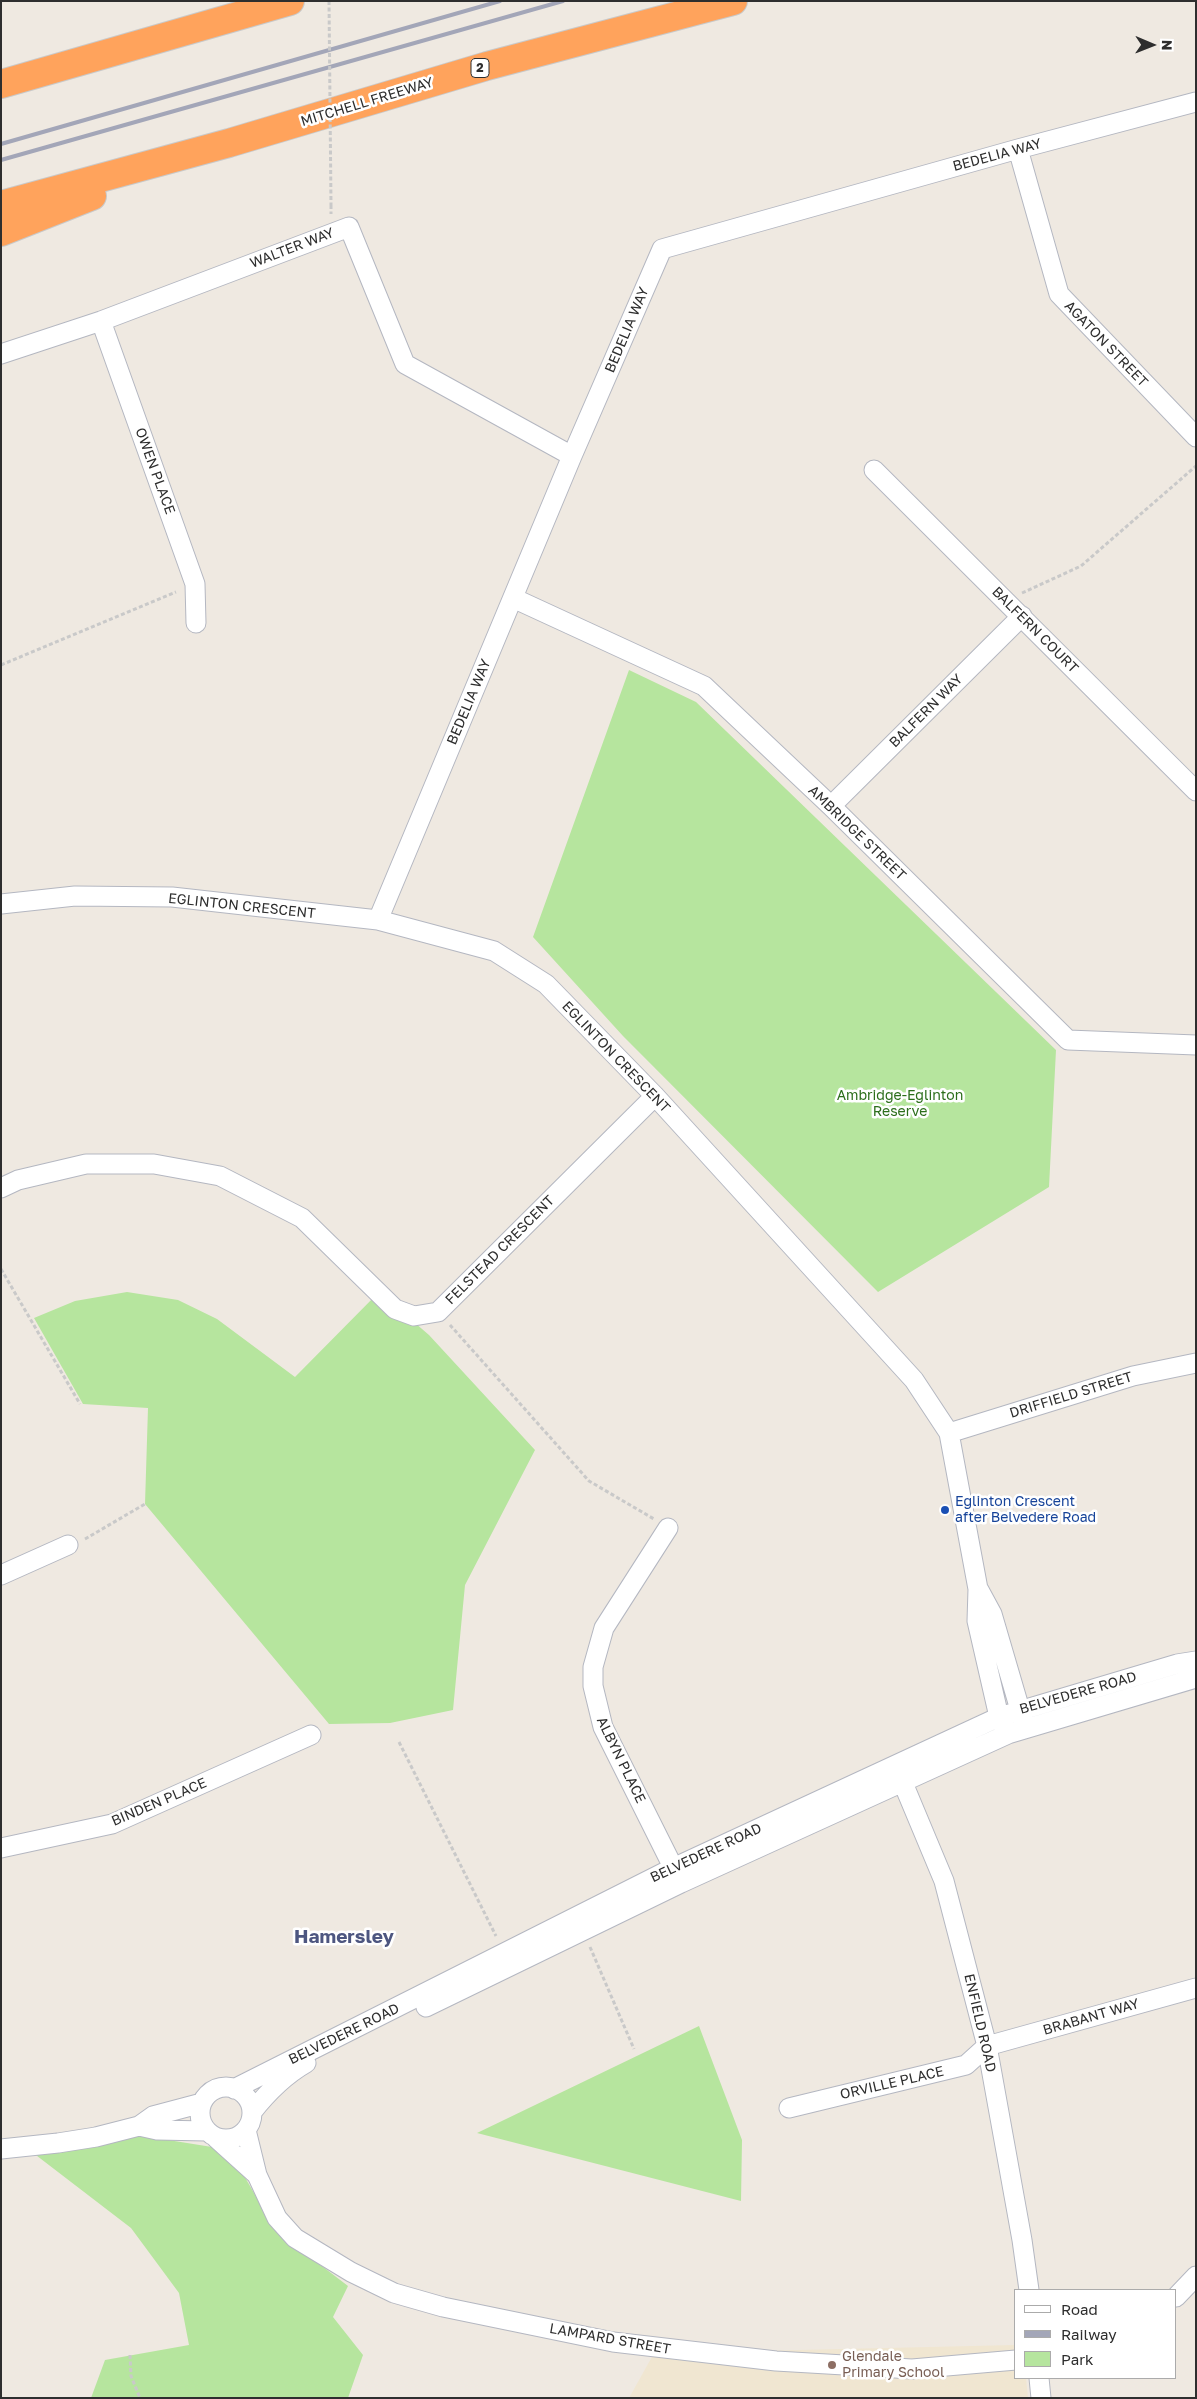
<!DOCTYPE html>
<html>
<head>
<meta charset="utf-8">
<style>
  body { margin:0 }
  #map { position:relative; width:1197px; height:2399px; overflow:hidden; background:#efe9e1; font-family:"Golos Text",sans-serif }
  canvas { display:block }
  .frame { position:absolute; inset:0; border:2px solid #2e2e2e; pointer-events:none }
  .legend { position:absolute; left:1014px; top:2289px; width:162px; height:90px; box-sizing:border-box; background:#fff; border:1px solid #ababab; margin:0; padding:6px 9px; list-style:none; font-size:15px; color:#2e2e2e }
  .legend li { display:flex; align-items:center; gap:10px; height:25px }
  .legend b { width:25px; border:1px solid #ababab }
  .north { position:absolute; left:1127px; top:20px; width:50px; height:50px; -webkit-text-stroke:4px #fff; paint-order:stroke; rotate:91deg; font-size:14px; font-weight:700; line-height:20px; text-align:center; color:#2e2e2e }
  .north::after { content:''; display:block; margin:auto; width:18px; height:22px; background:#2e2e2e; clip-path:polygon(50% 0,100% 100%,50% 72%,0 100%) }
</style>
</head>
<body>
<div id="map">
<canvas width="1197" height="2399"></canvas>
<div class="frame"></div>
<ul class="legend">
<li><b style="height:6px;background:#fff"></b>Road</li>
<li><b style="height:6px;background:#a3a6b8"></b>Railway</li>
<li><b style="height:14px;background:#b6e59e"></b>Park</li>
</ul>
<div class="north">N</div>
</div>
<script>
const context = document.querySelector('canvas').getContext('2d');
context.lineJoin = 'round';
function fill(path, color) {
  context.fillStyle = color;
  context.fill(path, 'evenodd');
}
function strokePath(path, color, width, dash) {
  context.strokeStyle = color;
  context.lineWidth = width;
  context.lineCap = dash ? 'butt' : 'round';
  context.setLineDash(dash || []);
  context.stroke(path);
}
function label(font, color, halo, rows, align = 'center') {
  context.font = font + ' "Golos Text",sans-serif';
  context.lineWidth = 5;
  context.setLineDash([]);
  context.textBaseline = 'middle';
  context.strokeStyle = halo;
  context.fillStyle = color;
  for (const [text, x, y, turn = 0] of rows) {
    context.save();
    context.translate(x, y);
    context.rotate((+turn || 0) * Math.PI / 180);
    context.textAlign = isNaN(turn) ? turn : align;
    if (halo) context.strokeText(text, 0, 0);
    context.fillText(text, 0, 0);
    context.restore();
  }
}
fill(new Path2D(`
  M1016 2345V2378H1026L1028 2398H629L658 2346 710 2352Z`), '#f0e6d1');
fill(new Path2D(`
  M629 670 696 702 1056 1050 1049 1187 878 1292 623 1036 533 937Z
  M127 1292 178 1300 217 1319 295 1377 379 1292 429 1335 535 1450 465 1585 453 1710 390 1723 329 1724 145 1504 148 1408 83 1404 34 1318 75 1301Z
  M699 2026 742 2140 741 2201 477 2133Z
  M137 2135 212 2147 239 2167 276 2231 348 2286 333 2317 363 2355 348 2398H91L105 2360 189 2345 179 2293 131 2228 28 2149Z`), '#b6e59e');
const minor = new Path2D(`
  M1018 149 1059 294 1196 437
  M101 321 195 584 196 623
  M1 354 101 321 349 227 405 364 572 456
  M874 470 1196 791
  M513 598 704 686 831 806 1068 1040 1196 1045
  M831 806 1022 616
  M1 904 75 896 172 897 378 920 494 951 546 984 655 1096 914 1380 949 1433 978 1589 977 1621 999 1717 1008 1734
  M378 920 572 456 662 249 1018 149 1196 102
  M1 1188 18 1180 86 1164H154L220 1176 302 1218 395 1309 414 1316 438 1312 655 1096
  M949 1433 1133 1376 1196 1363
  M668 1528 604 1628 593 1667V1686L603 1727 679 1879
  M1 1575 68 1545
  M979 1590 992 1614 1023 1720
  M898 1771 944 1881 987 2046 1022 2240 1029 2290
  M1 1848 112 1824 311 1735
  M426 2007 681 1883 1008 1734 1196 1678
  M200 2113a26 26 0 1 1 52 0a26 26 0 1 1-52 0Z
  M234 2089 673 1868 999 1717 1177 1664 1196 1661
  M789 2108 966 2065 987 2046 1196 1988
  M252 2112C267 2093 285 2075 306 2063
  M139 2126 157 2130 206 2131
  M246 2130 257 2175 277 2218 295 2238 351 2272 394 2293 443 2307 613 2342 776 2361 912 2369 1016 2360
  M216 2138 257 2175
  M1 2149 58 2143 96 2137 139 2126 153 2116 202 2103
  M1176 2297 1196 2276
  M1039 2378 1041 2398`);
const highway = new Path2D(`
  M1 84 290 1
  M1 205 229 143 487 66 733 1
  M1 232 92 196`);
strokePath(minor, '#b4b7c1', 21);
strokePath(highway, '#c9c9c9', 30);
strokePath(new Path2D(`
  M331 205V214
  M1022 593 1081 566 1196 466
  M1 665 176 592
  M1 1269 80 1404
  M450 1325 589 1481 654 1519
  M85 1539 145 1504
  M399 1742 496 1936
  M590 1947 634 2049
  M130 2355 131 2376 140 2398`), '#c9c9c9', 3, [4, 2.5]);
strokePath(minor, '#fff', 19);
strokePath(highway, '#ffa35c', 28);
strokePath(new Path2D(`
  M1 144 500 1
  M1 160 563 1`), '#a3a6b8', 4);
strokePath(new Path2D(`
  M329 1 331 205`), '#c9c9c9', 3, [4, 2.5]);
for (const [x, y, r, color] of [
  [945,1510,5,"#1a4fb4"],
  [832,2365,5,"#8d6e63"]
]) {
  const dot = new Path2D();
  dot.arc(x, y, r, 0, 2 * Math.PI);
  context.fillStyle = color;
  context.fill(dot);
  strokePath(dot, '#fff', 2);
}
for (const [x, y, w] of [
  [480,68,18]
]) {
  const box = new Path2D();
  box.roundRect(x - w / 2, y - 9.5, w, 19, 4);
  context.fillStyle = '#fff';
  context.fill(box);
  strokePath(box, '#2e2e2e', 1);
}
label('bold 12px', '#2e2e2e', null, [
  ["2",480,68]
]);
label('14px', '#2e2e2e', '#fff', [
  ["MITCHELL FREEWAY",367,102,-17],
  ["BEDELIA WAY",997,155,-15],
  ["WALTER WAY",292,248,-21],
  ["BEDELIA WAY",627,330,-67],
  ["AGATON STREET",1106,344,46],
  ["OWEN PLACE",155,471,70],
  ["BALFERN COURT",1035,630,45],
  ["BEDELIA WAY",469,702,-67],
  ["BALFERN WAY",926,711,-45],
  ["AMBRIDGE STREET",857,833,44],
  ["EGLINTON CRESCENT",242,906,6],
  ["EGLINTON CRESCENT",616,1057,46],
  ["FELSTEAD CRESCENT",500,1250,-45],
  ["DRIFFIELD STREET",1071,1395,-17],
  ["BELVEDERE ROAD",1078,1693,-16],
  ["ALBYN PLACE",621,1760,64],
  ["BINDEN PLACE",159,1802,-23],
  ["BELVEDERE ROAD",706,1853,-25],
  ["BRABANT WAY",1091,2017,-16],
  ["ENFIELD ROAD",980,2023,77],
  ["BELVEDERE ROAD",344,2034,-26],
  ["ORVILLE PLACE",892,2083,-13],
  ["LAMPARD STREET",610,2339,10]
]);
label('14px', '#2c6e1b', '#fff', [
  ["Ambridge-Eglinton",900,1096],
  ["Reserve",900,1112]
]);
label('14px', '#164399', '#fff', [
  ["Eglinton Crescent",955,1502],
  ["after Belvedere Road",955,1518]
], 'left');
label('14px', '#785e54', '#fff', [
  ["Glendale",842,2357],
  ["Primary School",842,2373]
], 'left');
label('bold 19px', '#4d5680', '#fff', [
  ["Hamersley",344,1937]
]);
</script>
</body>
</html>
